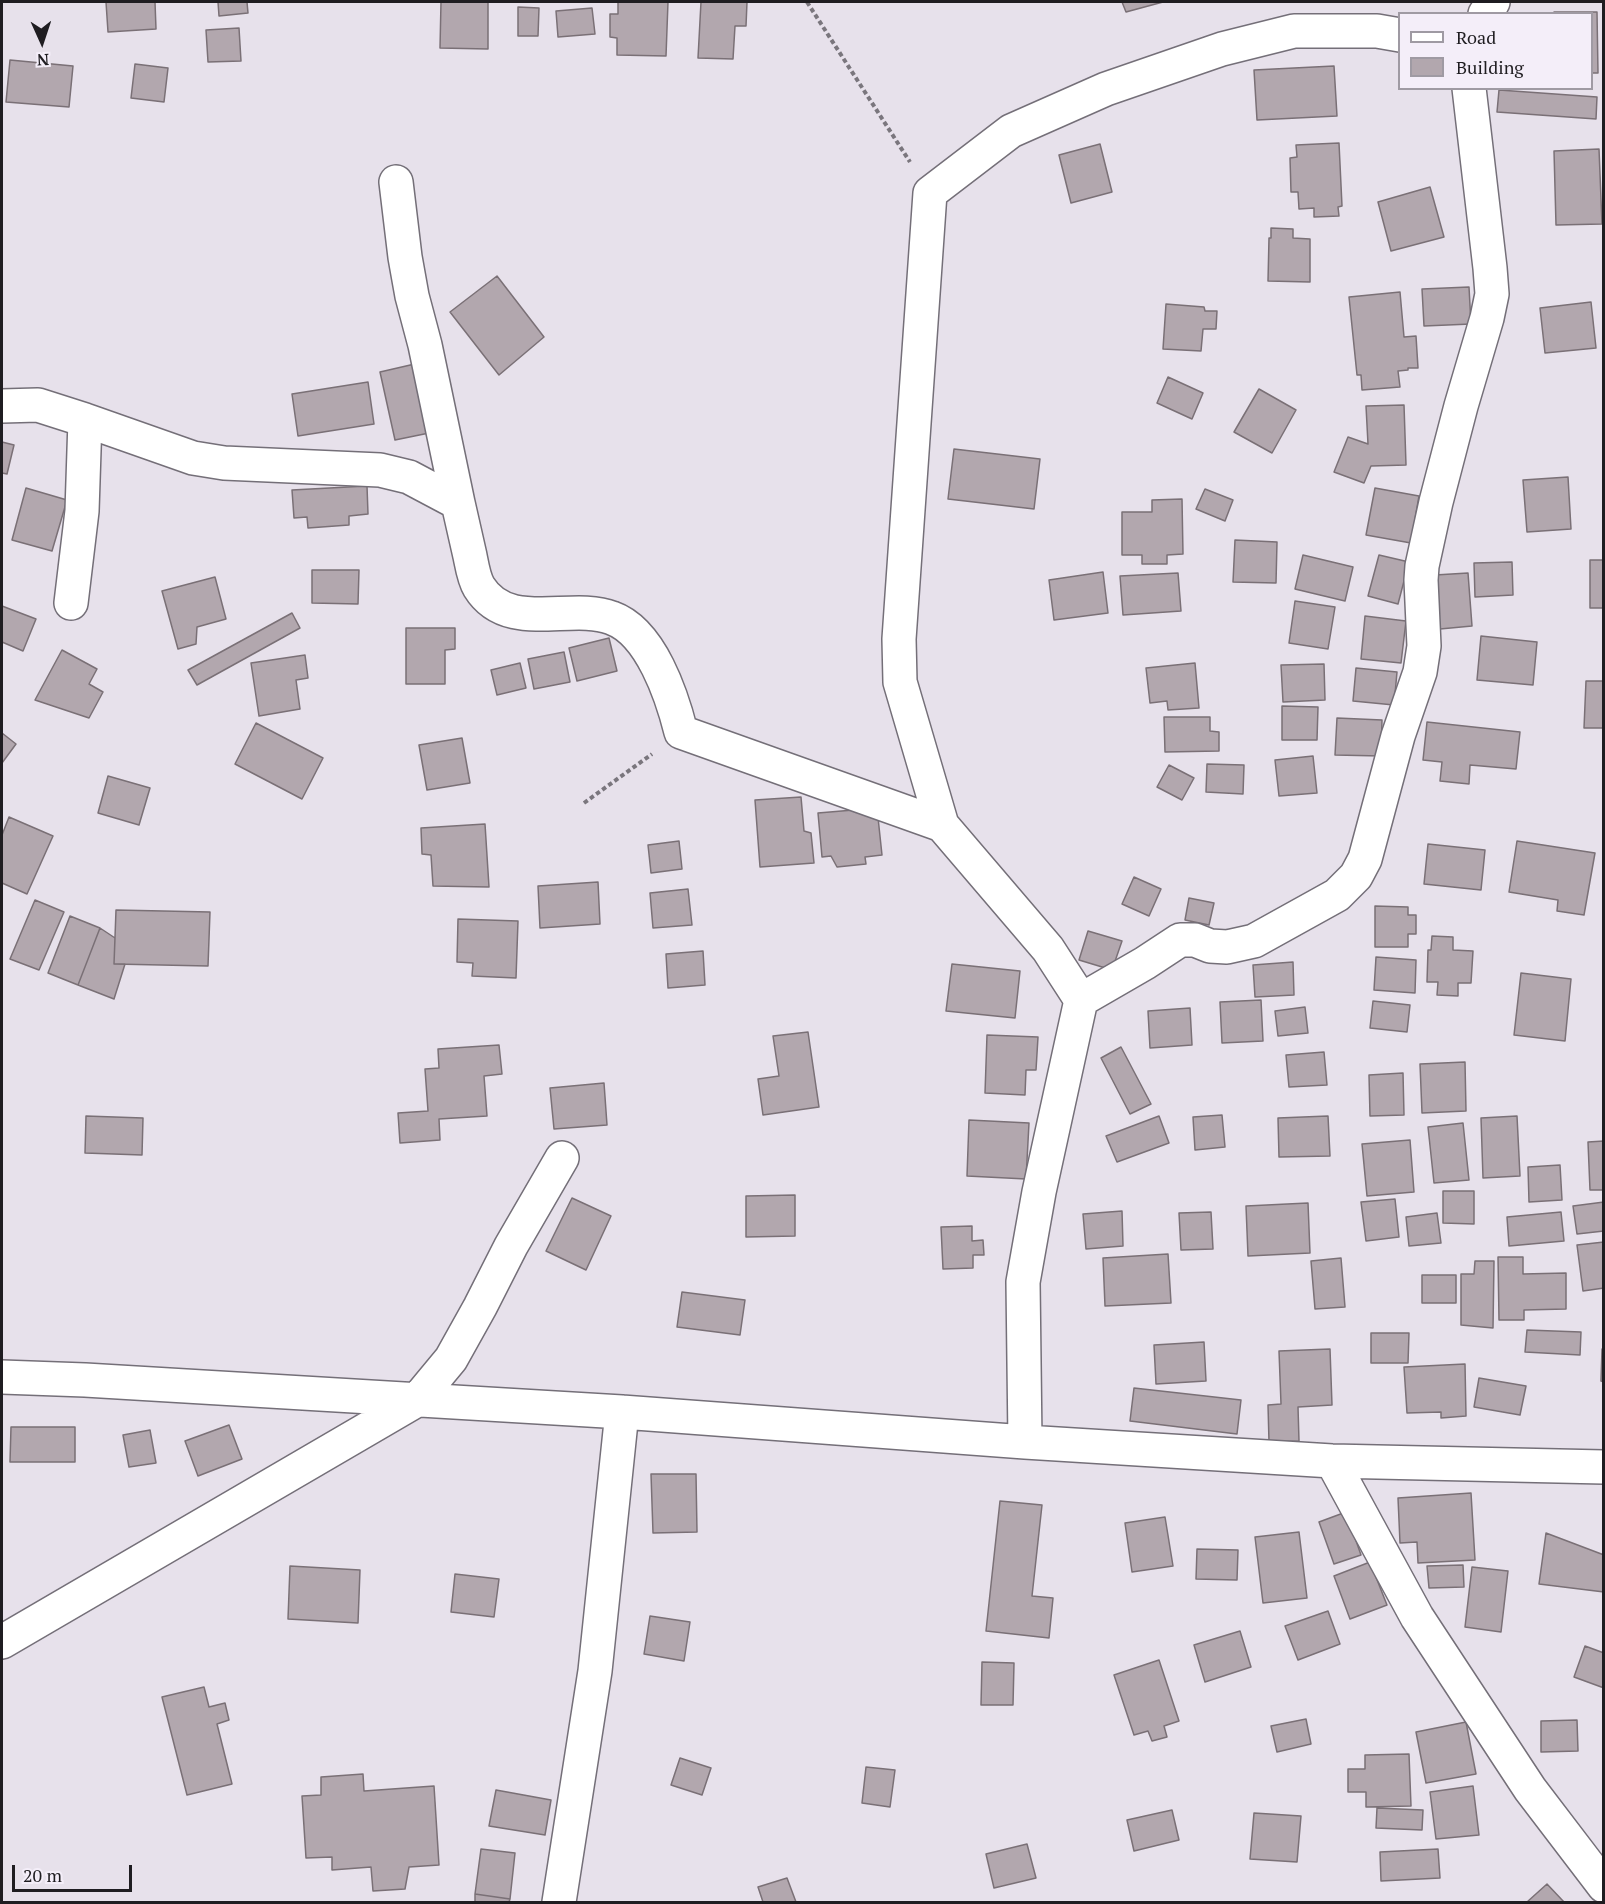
<!DOCTYPE html>
<html>
<head>
<meta charset="utf-8">
<style>
  body { margin:0 }
  #map { position:relative; width:1605px; height:1904px; overflow:hidden; background:#e7e1eb; font-family:"PT Serif",serif }
  canvas { display:block }
  .frame { position:absolute; inset:0; border:3px solid #1f1d21; pointer-events:none }
  .legend { position:absolute; left:1398px; top:12px; width:195px; height:78px; box-sizing:border-box; background:#f4eef9; border:2px solid #9f9aa3; margin:0; padding:8px 10px; list-style:none; font-size:18px; color:#1f1d21 }
  .legend li { display:flex; align-items:center; gap:12px; height:30px }
  .legend b { width:30px; border:2px solid #9f9aa3 }
  .north { position:absolute; left:12px; top:12px; width:60px; height:60px; -webkit-text-stroke:4px #f4eef9; paint-order:stroke; rotate:177deg; font-size:16px; font-weight:700; line-height:24px; text-align:center; color:#1f1d21 }
  .north::after { content:''; display:block; margin:auto; width:21px; height:27px; background:#1f1d21; clip-path:polygon(50% 0,100% 100%,50% 72%,0 100%) }
  .scale { position:absolute; left:12px; top:1865px; width:120px; height:27px; box-sizing:border-box; border:3px solid #1f1d21; border-top:0; padding-left:8px; font-size:18px; line-height:21px; white-space:nowrap; color:#1f1d21; -webkit-text-stroke:4px #f4eef9; paint-order:stroke }
</style>
</head>
<body>
<div id="map">
<canvas width="1605" height="1904"></canvas>
<div class="frame"></div>
<ul class="legend">
<li><b style="height:8px;background:#fff"></b>Road</li>
<li><b style="height:16px;background:#b2a7ae"></b>Building</li>
</ul>
<div class="north">N</div>
<div class="scale">20 m</div>
</div>
<script>
const context = document.querySelector('canvas').getContext('2d');
context.lineJoin = 'round';
function fill(path, color) {
  context.fillStyle = color;
  context.fill(path, 'evenodd');
}
function strokePath(path, color, width, dash) {
  context.strokeStyle = color;
  context.lineWidth = width;
  context.lineCap = dash ? 'butt' : 'round';
  context.setLineDash(dash || []);
  context.stroke(path);
}
const building = new Path2D(`
  M106 2H155L156 29 108 32Z
  M218 2H247L248 13 219 16Z
  M441 2H488V49L440 48Z
  M618 2H668L666 56 617 55V38L610 37V14H618Z
  M701 2H747L746 26H735L733 59 698 58Z
  M1122 2H1163L1126 12Z
  M518 7 539 8 538 36H518Z
  M592 8 595 34 558 37 556 11Z
  M1554 12H1597L1598 73H1592V14Z
  M239 28 241 61 208 62 206 30Z
  M10 60 73 66 69 107 6 102Z
  M135 64 168 68 164 102 131 98Z
  M1334 66 1337 116 1257 120 1254 70Z
  M1499 90 1597 97 1596 119 1497 112Z
  M1339 143 1342 206 1338 207 1339 216 1314 217V208L1299 209 1298 192H1291L1290 158 1297 157 1296 145Z
  M1100 144 1112 192 1071 203 1059 155Z
  M1599 149 1602 224 1556 225 1554 151Z
  M1430 187 1444 237 1391 251 1378 202Z
  M1271 228 1293 229V238L1310 239V282L1268 281 1269 238H1271Z
  M497 276 544 337 499 375 450 312Z
  M1469 287 1471 324 1424 326 1422 289Z
  M1400 292 1404 337 1416 336 1418 368H1408V370L1398 371 1400 387 1362 390 1361 375H1357L1349 297Z
  M1591 302 1596 348 1545 353 1540 308Z
  M1166 304 1204 307 1205 311H1217L1216 329H1203L1201 351 1163 349Z
  M419 363 434 432 395 440 380 372Z
  M1168 377 1203 393 1192 419 1157 403Z
  M368 382 374 424 298 436 292 394Z
  M1259 389 1296 410 1272 453 1234 432Z
  M1404 405 1406 465 1371 466 1364 483 1334 472 1348 437 1368 444 1366 406Z
  M2 442 14 445 7 474 2 473Z
  M954 449 1040 459 1034 509 948 499Z
  M1568 477 1571 529 1527 532 1523 480Z
  M367 486 368 514 349 516V525L308 528 307 517 294 518 292 490Z
  M26 488 67 500 52 551 12 540Z
  M1375 488 1419 496 1411 543 1366 535Z
  M1205 489 1233 500 1225 521 1196 509Z
  M1182 499 1183 554 1167 555V564H1142V555H1122V512H1152V500Z
  M1235 540 1277 542 1276 583 1233 582Z
  M1303 555 1353 567 1345 601 1295 589Z
  M1379 555 1409 562 1398 604 1368 596Z
  M1590 560H1604V608H1590Z
  M1512 562 1513 595 1475 597 1474 563Z
  M312 570H359L358 604 312 603Z
  M1103 572 1108 613 1054 620 1049 580Z
  M1178 573 1181 611 1123 615 1120 576Z
  M1468 573 1472 626 1440 629 1435 575Z
  M215 577 226 619 197 627 196 644 178 649 162 591Z
  M1295 601 1335 607 1328 649 1289 643Z
  M2 606 36 619 23 651 2 642Z
  M292 613 300 628 197 685 188 670Z
  M1365 616 1406 621 1401 663 1361 659Z
  M406 628H455V649L445 650V684H406Z
  M1481 636 1537 642 1533 685 1477 680Z
  M609 638 617 671 577 681 569 648Z
  M62 650 97 669 89 684 103 692 89 718 35 700Z
  M564 652 570 682 534 689 528 659Z
  M305 655 308 678 296 680 300 709 259 716 251 663Z
  M520 663 526 688 497 695 491 670Z
  M1195 663 1199 708 1168 710 1167 701 1150 703 1146 668Z
  M1324 664 1325 700 1283 702 1281 665Z
  M1356 668 1397 672 1394 705 1353 701Z
  M1586 681H1604V728H1584Z
  M1282 706 1318 707 1317 740H1282Z
  M1164 717H1210V731L1219 732V751L1165 752Z
  M1337 718 1382 720 1381 756 1335 755Z
  M1427 722 1520 732 1516 769 1470 765 1469 784 1440 781 1442 762 1423 760Z
  M256 723 323 758 302 799 235 764Z
  M2 733 16 744 2 763Z
  M462 738 470 783 427 790 419 745Z
  M1313 756 1317 793 1279 796 1275 760Z
  M1207 764 1244 765 1243 794 1206 792Z
  M1169 765 1194 778 1182 800 1157 787Z
  M108 776 150 788 139 825 98 813Z
  M801 797 804 831 811 833 814 863 760 867 755 800Z
  M877 808 882 855 865 857 866 864 837 867 831 856 822 857 818 813Z
  M9 817 53 836 27 894 2 883V835Z
  M485 824 489 887 433 886 431 855 422 854 421 828Z
  M679 841 682 869 651 873 648 845Z
  M1517 841 1595 853 1584 915 1557 911 1558 900 1509 892Z
  M1428 844 1485 850 1481 890 1424 884Z
  M1134 877 1161 889 1149 916 1122 904Z
  M598 882 600 924 540 928 538 886Z
  M688 889 692 925 653 928 650 893Z
  M1189 898 1214 903 1209 925 1185 920Z
  M35 900 64 912 39 970 10 959Z
  M1375 906 1408 907V915H1416V934H1408V947H1375Z
  M116 910 210 912 208 966 114 964Z
  M70 916 100 928 78 985 48 973Z
  M458 919 518 921 516 978 472 976 473 963 457 962Z
  M100 928 115 938 114 964H125L114 999 78 985Z
  M1088 931 1122 941 1112 970 1079 960Z
  M1432 936 1453 937V950L1473 951 1471 983H1458V996L1437 995 1438 982H1427L1428 950H1431Z
  M703 951 705 985 668 988 666 954Z
  M1376 957 1416 960 1415 993 1374 990Z
  M1293 962 1294 995 1255 997 1253 965Z
  M952 964 1020 971 1015 1018 946 1011Z
  M1521 973 1571 979 1565 1041 1514 1035Z
  M1261 1000 1263 1041 1222 1043 1220 1002Z
  M1373 1001 1410 1005 1407 1032 1370 1028Z
  M1305 1007 1308 1033 1278 1036 1275 1011Z
  M1190 1008 1192 1045 1150 1048 1148 1011Z
  M808 1032 819 1107 763 1115 758 1079 779 1076 773 1036Z
  M987 1035 1038 1037 1036 1070H1026L1025 1095 985 1093Z
  M499 1045 502 1074 484 1076 487 1116 439 1119 440 1140 400 1143 398 1113 428 1111 425 1069 439 1068 438 1049Z
  M1121 1047 1151 1104 1130 1114 1101 1058Z
  M1324 1052 1327 1085 1289 1087 1286 1055Z
  M1465 1062 1466 1111 1422 1113 1420 1064Z
  M1403 1073 1404 1115 1370 1116 1369 1075Z
  M604 1083 607 1125 554 1129 550 1088Z
  M1222 1115 1225 1147 1195 1150 1193 1117Z
  M86 1116 143 1118 142 1155 85 1153Z
  M1159 1116 1169 1143 1117 1162 1106 1136Z
  M1328 1116 1330 1156 1279 1157 1278 1118Z
  M1517 1116 1520 1176 1483 1178 1481 1118Z
  M969 1120 1029 1123 1026 1179 967 1176Z
  M1463 1123 1469 1180 1434 1183 1428 1127Z
  M1410 1140 1414 1192 1367 1196 1362 1144Z
  M1604 1141V1190H1590L1588 1142Z
  M1560 1165 1562 1200 1529 1202 1528 1167Z
  M1443 1191H1474V1224L1443 1223Z
  M795 1195V1236L746 1237V1196Z
  M572 1198 611 1216 586 1270 546 1251Z
  M1395 1199 1399 1237 1366 1241 1361 1202Z
  M1604 1202V1231L1577 1234 1573 1206Z
  M1308 1203 1310 1253 1248 1256 1246 1206Z
  M1122 1211 1123 1246 1086 1249 1083 1214Z
  M1211 1212 1213 1249 1181 1250 1179 1213Z
  M1561 1212 1564 1241 1509 1246 1507 1217Z
  M1437 1213 1441 1243 1409 1246 1406 1217Z
  M972 1226V1241L983 1240 984 1255H973V1268L943 1269 941 1227Z
  M1604 1242V1288L1583 1291 1577 1245Z
  M1168 1254 1171 1303 1105 1306 1103 1258Z
  M1498 1257H1523V1274L1566 1273V1309L1524 1310V1320H1499Z
  M1341 1258 1345 1307 1315 1309 1311 1261Z
  M1475 1261H1494L1493 1328 1461 1325V1274H1474Z
  M1422 1275H1456V1303H1422Z
  M682 1292 745 1300 740 1335 677 1327Z
  M1527 1330 1581 1332 1580 1355 1525 1352Z
  M1371 1333H1409L1408 1363H1371Z
  M1204 1342 1206 1381 1156 1384 1154 1345Z
  M1330 1349 1332 1405 1298 1407 1299 1441 1269 1442 1268 1405 1281 1404 1279 1351Z
  M1602 1349H1604V1382L1601 1381Z
  M1465 1364 1466 1416 1441 1418V1412L1407 1413 1404 1367Z
  M1479 1378 1526 1386 1520 1415 1474 1407Z
  M1134 1388 1241 1400 1237 1434 1130 1421Z
  M229 1425 242 1459 198 1476 185 1441Z
  M11 1427H75V1462H10Z
  M150 1430 156 1463 129 1467 123 1435Z
  M651 1474H696L697 1532 653 1533Z
  M1471 1493 1475 1560 1418 1563 1417 1542 1400 1543 1398 1498Z
  M1000 1501 1042 1505 1032 1596 1053 1598 1049 1638 986 1631Z
  M1346 1512 1361 1555 1334 1564 1319 1522Z
  M1165 1517 1173 1566 1132 1572 1125 1523Z
  M1299 1532 1307 1598 1263 1603 1255 1537Z
  M1546 1533 1604 1555V1592L1539 1584Z
  M1197 1549 1238 1550 1237 1580 1196 1579Z
  M1370 1562 1387 1605 1350 1619 1334 1576Z
  M1463 1565 1464 1587 1429 1588 1427 1566Z
  M290 1566 360 1570 358 1623 288 1619Z
  M1472 1567 1508 1571 1501 1632 1465 1627Z
  M455 1574 499 1579 494 1617 451 1612Z
  M1328 1611 1340 1644 1298 1660 1285 1626Z
  M650 1616 690 1622 684 1661 644 1654Z
  M1240 1631 1251 1667 1205 1682 1194 1645Z
  M1585 1646 1604 1653V1688L1574 1677Z
  M1159 1660 1179 1721 1164 1726 1167 1737 1152 1741 1148 1731 1134 1735 1114 1675Z
  M982 1662 1014 1663 1013 1705H981Z
  M204 1687 209 1707 225 1703 229 1720 217 1724 232 1784 187 1795 162 1697Z
  M1306 1719 1311 1744 1277 1752 1271 1726Z
  M1577 1720 1578 1751 1541 1752V1721Z
  M1466 1722 1476 1774 1426 1783 1416 1732Z
  M1409 1754 1411 1806 1366 1807V1792H1348V1769H1365V1755Z
  M680 1758 711 1768 702 1795 671 1785Z
  M866 1767 895 1770 890 1807 862 1803Z
  M363 1774 364 1791 434 1786 439 1865 409 1867 405 1889 373 1891 371 1867 332 1870V1857L306 1858 302 1796 321 1795V1777Z
  M1473 1786 1479 1835 1436 1839 1430 1792Z
  M496 1790 551 1800 545 1835 489 1826Z
  M1377 1808 1423 1810 1422 1830 1376 1828Z
  M1172 1810 1179 1840 1134 1851 1127 1820Z
  M1254 1813 1301 1816 1297 1862 1250 1859Z
  M1027 1844 1036 1878 994 1888 986 1854Z
  M481 1849 515 1853 510 1899 475 1894Z
  M1438 1849 1440 1878 1381 1881 1380 1852Z
  M787 1878 796 1902H763L758 1887Z
  M1547 1884 1564 1902H1527Z
  M475 1894 510 1899 509 1902H475Z`);
fill(building, '#b2a7ae');
strokePath(building, '#7a7076', 1.5);
const minor = new Path2D(`
  M1485 14 1493 2
  M396 182 405 257 412 296 425 345 458 503
  M2 406 38 405 85 420 193 458 224 463 380 470 409 477 458 503C462 521 466 538 470 556 472 566 474 579 479 587 508 634 571 602 612 618 651 632 672 696 681 732L942 825
  M71 603 82 511 85 420
  M1081 1000 1145 963 1180 940H1195L1210 946 1227 947 1254 941 1337 895 1356 876 1365 859 1398 736 1420 672 1424 646 1421 580 1422 566 1436 502 1461 406 1487 318 1492 294 1490 268 1469 88
  M2 1377 85 1380 622 1412 1025 1442 1332 1461 1604 1467
  M1025 1442 1023 1282 1039 1192 1081 1000 1048 949 942 825 900 682 899 639 930 193 1011 131 1106 89 1222 49 1294 31H1377L1400 35
  M1332 1461 1417 1617 1530 1789 1604 1886
  M2 1642 417 1400 451 1359 480 1307 511 1246 562 1158
  M559 1902 595 1671 622 1412`);
strokePath(minor, '#746f78', 36);
strokePath(new Path2D(`
  M807 2 910 162
  M584 803 652 754`), '#7a767d', 4, [4.5, 3]);
strokePath(minor, '#fff', 33);
</script>
</body>
</html>
